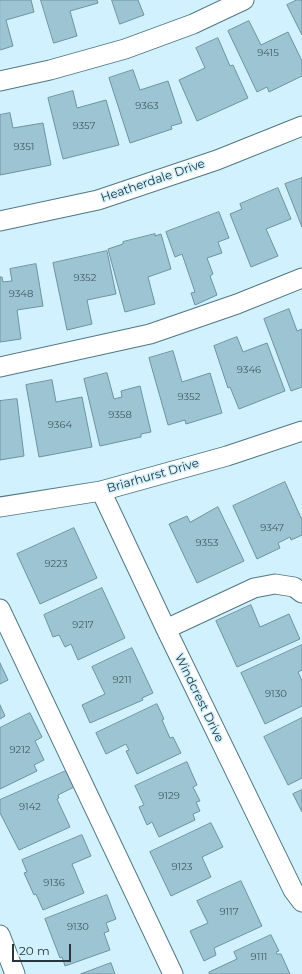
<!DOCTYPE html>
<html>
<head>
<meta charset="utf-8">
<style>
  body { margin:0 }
  #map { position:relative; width:302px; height:974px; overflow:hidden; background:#d0f1fd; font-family:Montserrat,sans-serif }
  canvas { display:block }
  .scale { position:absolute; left:12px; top:944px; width:59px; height:18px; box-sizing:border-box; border:2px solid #26363c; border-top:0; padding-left:5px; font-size:12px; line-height:14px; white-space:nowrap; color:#26363c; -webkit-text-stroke:3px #d0f1fd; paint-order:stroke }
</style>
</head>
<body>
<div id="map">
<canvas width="302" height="974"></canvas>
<div class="scale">20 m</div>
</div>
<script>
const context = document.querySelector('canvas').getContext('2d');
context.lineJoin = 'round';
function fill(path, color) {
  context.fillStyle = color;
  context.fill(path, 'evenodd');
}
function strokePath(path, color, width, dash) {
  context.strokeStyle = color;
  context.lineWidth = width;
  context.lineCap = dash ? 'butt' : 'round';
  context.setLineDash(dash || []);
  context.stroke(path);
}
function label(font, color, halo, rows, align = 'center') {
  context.font = font + ' Montserrat,sans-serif';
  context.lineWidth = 3;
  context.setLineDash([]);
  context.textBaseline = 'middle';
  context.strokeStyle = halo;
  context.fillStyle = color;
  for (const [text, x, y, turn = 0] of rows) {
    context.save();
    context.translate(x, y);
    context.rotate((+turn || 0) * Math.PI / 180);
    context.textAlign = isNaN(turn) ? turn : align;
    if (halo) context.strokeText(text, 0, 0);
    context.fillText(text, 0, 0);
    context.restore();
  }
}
const building = new Path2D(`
  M0 0H31L34 12 6 20 13 46 0 50Z
  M41 0H97L98 3 70 11 77 36 54 43Z
  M112 0H138L144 15 120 24Z
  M297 0H302V35L287 5Z
  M249 21 261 45 288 32 302 61V76L269 92 267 87 257 92 228 31Z
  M218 38 230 66 233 65 248 98 197 121 179 80 205 68 196 48Z
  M133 70 140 90 168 81 182 123 171 126 172 129 130 143 109 78Z
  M73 91 77 108 106 100 119 145 63 159 48 98Z
  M10 113 13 128 43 123 51 165 0 175V115Z
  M302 178V227L285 184Z
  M278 188 291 219 266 229 278 256 251 267 230 214 242 209 240 204Z
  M219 212 229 238 218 242 222 253 207 258 213 274 210 276 217 295 195 305 191 293 195 292 182 254 175 257 166 232Z
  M155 234V236L161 234 171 269 148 277 155 304 125 312 108 249 123 244V242Z
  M107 251 116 294 87 300 92 324 67 330 53 263Z
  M36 264 43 306 17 310 21 339 0 342V277H2L3 282 12 281 10 269Z
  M289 309 297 331 302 329V387L291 391 264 319Z
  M237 337 243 352 267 343 285 391 239 409 230 387 228 388 214 346Z
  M173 351 182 382 210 373 222 413 186 424 185 420 168 425 149 358Z
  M107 373 114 399 122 397 121 391 140 386 151 432 141 434V437L100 446 84 379Z
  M52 380 56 402 82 397 92 447 39 457 26 385Z
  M17 399 24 456 0 460V401Z
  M285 482 302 520V535L291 540 290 537 278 543 280 548 257 559 233 506Z
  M218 507 244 561 197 583 169 524 187 516 190 522Z
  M74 528 97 578 40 604 17 554Z
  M102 588 125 638 78 660 71 644 65 647 59 635 53 637 44 615Z
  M251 605 260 627 289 614 300 639 237 667 216 621Z
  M302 645V670L298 672 302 681V706L265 724 241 673Z
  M132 648 153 693 142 698 143 700 90 723 82 705 105 694 92 667Z
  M0 663 8 680 0 684Z
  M157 704 164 719 162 720 170 738 173 737 181 753 137 774 126 751 129 750 126 744 106 754 96 733Z
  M0 705 5 716 0 719Z
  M30 713 42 737 35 741 44 760 34 765 37 771 0 789V728Z
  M302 718V778L288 785 264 737Z
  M187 762 197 785 193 787 200 801 196 802 200 811 193 814 195 820 159 837 152 822 147 825 139 807 144 805 135 786Z
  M66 771 74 787 58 795 59 798 57 799 70 827 19 850 0 813V800Z
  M302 790V812L293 794Z
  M211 823 223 847 202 857 211 877 171 896 150 852Z
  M82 835 91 856 72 864 84 893 43 910 36 894 34 895 24 873 27 872 22 860Z
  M241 881 262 926 214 948 216 955 204 961 190 931 208 923 197 901Z
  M107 895 116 919 106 923 109 931 104 933 110 950 65 966 62 957 60 958 45 919Z
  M271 935 279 951 276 952 277 954H281L290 974H209V972L237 959 234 952Z
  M111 963 115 974H81Z`);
fill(building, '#9cc4d3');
strokePath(building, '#6d93a1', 1);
const minor = new Path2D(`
  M0 81 50 70 125 49 193 24 244 0
  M0 221 98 200 217 160 302 126
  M0 367 150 334 237 304 302 278
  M101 491 166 629 293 890 302 902
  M0 507 101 491 227 456 302 431
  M0 609 173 974
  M166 629 254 588 275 584 294 587 302 593
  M0 935 15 974`);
strokePath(minor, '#517785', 21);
strokePath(minor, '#fff', 19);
label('10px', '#445a62', null, [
  ["9415",268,53],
  ["9363",147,106],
  ["9357",84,126],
  ["9351",24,147],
  ["9352",85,278],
  ["9348",21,294],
  ["9346",249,370],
  ["9352",189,397],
  ["9358",120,415],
  ["9364",60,425],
  ["9347",272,528],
  ["9353",207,543],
  ["9223",56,564],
  ["9217",83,625],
  ["9211",122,680],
  ["9130",276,694],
  ["9212",20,750],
  ["9129",169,796],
  ["9142",30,807],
  ["9123",182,867],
  ["9136",54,883],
  ["9117",229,912],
  ["9130",78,927],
  ["9111",259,957]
]);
label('12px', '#26363c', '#d0f1fd', [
  ["Heatherdale Drive",153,181,-19],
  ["Briarhurst Drive",153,476,-16],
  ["Windcrest Drive",199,698,64]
]);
</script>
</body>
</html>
